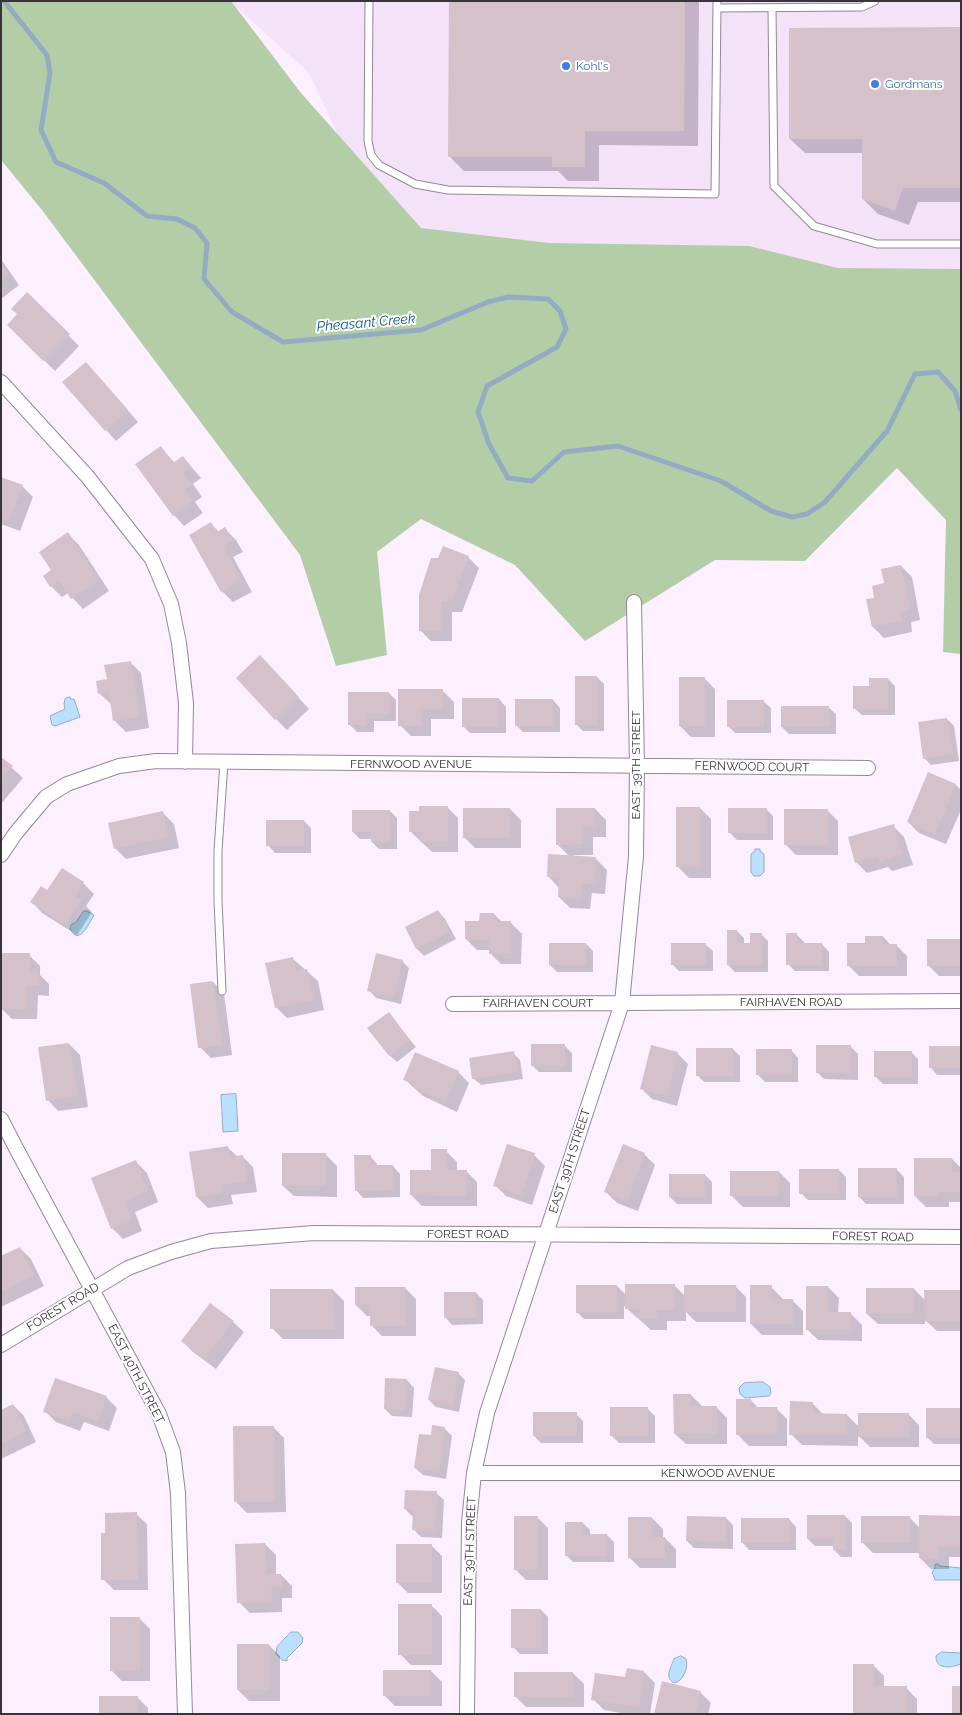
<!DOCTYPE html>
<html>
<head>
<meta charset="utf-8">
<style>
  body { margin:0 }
  #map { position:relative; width:962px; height:1715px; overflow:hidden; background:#fcefff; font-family:Raleway,sans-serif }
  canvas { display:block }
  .frame { position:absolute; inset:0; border:2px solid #39343a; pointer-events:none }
</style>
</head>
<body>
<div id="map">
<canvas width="962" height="1715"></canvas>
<div class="frame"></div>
</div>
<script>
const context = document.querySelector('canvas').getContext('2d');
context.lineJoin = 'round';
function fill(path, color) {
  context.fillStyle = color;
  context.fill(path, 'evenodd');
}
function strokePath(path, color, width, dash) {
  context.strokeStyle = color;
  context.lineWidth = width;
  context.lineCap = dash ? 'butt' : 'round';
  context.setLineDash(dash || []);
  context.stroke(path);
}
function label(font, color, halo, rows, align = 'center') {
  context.font = font + ' Raleway,sans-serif';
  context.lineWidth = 4;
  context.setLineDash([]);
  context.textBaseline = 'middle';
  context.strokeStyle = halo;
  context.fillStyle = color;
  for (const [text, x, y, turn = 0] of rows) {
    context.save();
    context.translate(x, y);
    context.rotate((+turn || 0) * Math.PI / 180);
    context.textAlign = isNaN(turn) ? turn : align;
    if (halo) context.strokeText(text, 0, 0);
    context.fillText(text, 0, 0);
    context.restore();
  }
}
fill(new Path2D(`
  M230 1H961V311L421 304 361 183 309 73Z`), '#f3e2f8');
fill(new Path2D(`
  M1 1H231L301 93 421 228 549 243 749 246 838 268 961 269V654L943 652 946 520 897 468 805 561 715 560 585 641 515 565 421 519 377 552 387 655 336 666 300 555 42 210 1 160Z`), '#b3cea7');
const water = new Path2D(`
  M70 697 71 699H74L80 717 55 726 52 725 50 716 65 709 64 704 65 699Z
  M755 849H760V851L764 854V872L760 876H754L751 872V854L755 851Z
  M84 911H87L94 915 93 917C88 925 79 946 70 929L71 925 76 922Z
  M236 1094 238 1131 223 1132 221 1095Z
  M763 1382 770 1387 771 1393 769 1396 745 1398 740 1394 739 1388 744 1383Z
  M938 1564 940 1566 961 1568V1580H935L932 1572 935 1568V1565Z
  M291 1632H298L303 1638 302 1643 287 1658V1661L282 1660 276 1654 277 1647Z
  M942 1652 959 1653 961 1654V1664C951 1668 935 1670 936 1656Z
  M681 1656 686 1659C689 1667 683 1682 674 1683 664 1677 671 1668 674 1659Z`);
fill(water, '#bbe0fe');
strokePath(water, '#94acc3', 1);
fill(new Path2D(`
  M450 1H699L698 146 599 145V181H568L558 171H464L449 156Z
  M961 29V202H918L909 225 878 214 863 199V153H805L790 139Z
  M1 259 19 285 1 299Z
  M27 294 79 346 55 371 8 325 19 314Z
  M96 374 138 422 116 441 106 430Z
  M161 448 175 463 183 457 201 478 193 484 202 497 195 502 203 513 184 526 174 515Z
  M1 478 22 486 33 497 20 531 1 524Z
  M211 524 219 532 225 529 236 540 243 552 233 557 252 592 233 602 222 591Z
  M68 534 79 545 109 591 83 609 68 593 62 597 51 586 53 571Z
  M468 557 479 568 462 612H452V641H431L420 630Z
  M901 566 912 577 920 620 911 622 912 632 884 638 873 627 876 599Z
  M130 662 141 673 149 728 126 732 115 721 112 704H111L100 694 108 680Z
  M271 668 309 709 287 730 276 719Z
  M597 677 604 684V731H583L576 724Z
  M704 678 715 689V737H691L680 726Z
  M888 679 895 686V715H862L854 708 870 687Z
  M443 691 454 702V719H431V736H411L400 725Z
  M389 693 396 700V721H374V732H357L350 725Z
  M499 699 506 707V733H470L463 726Z
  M553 700 560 708V732H523L516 725Z
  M763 701 771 708V733H735L728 726Z
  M828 707 836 714V734H789L782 727Z
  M947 719 954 726 959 761 931 765 924 758Z
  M1 758 23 778 1 804Z
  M929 773 956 785 961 790V810L946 844 919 833 908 822Z
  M447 807 458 818V852H432L410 831 420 813Z
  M700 808 711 819V878H689L678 867Z
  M510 809 521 820V848H475L464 837Z
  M595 809 606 820V837H593V855H573V857L596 859 607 870 605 894 592 893 590 909 570 908 559 897V888L548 876 570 857 557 844Z
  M766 809 773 816V840H737L730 833Z
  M827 810 838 821V855H796L785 844Z
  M390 811 397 818V849H379L372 842V839H360L353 832Z
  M163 813 174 824 179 848 126 859 115 848Z
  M304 821 311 828V853H275L268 845Z
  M893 826 904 837 913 865 892 871 888 867 867 873 856 862Z
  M83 883 94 894 86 906 92 912 77 935 42 913 32 902 47 892Z
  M438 911 445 919 456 939 424 956 417 949 407 928Z
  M494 914 502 922 511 923 522 934 521 964H501L490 953V950H477L466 939 481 922Z
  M737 931 744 938V945H751L761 934 768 941V972H735L728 965Z
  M797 935 804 942V944H822L829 952V971H795L788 964Z
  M883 937 891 945H896L907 956V976H859L848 965 866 944Z
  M961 940V976H939L928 965Z
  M586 944 593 951V972H557L550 965Z
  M705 944 713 951V971H679L672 964Z
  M29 955 40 966V975L49 984V996L38 995 37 1019H12L1 1008Z
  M293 959 318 981 324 1010 287 1018 276 1007Z
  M402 961 409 968 401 1004 376 998 369 990Z
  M213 982 224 993 232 1055 211 1058 200 1047Z
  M388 1013 416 1047 397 1062 389 1055Z
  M69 1044 80 1055 88 1107 58 1111 48 1100Z
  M565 1046 572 1053V1072H539L532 1065Z
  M851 1047 858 1054V1080L824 1079 817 1072Z
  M961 1047V1075H937L930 1067Z
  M733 1049 740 1056V1082H704L697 1075Z
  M791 1050 798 1058V1082H765L758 1075Z
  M911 1052 918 1059V1084H883L876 1077Z
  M513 1053 520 1060 523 1079 481 1085 473 1078Z
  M677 1053 688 1064 677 1106 652 1099 641 1088Z
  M416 1054 458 1072 469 1083 457 1112 423 1096 404 1079Z
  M228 1148 238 1157 242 1156 253 1167 257 1192 231 1195 233 1204 208 1208 197 1197 190 1153Z
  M446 1151 457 1162V1171H466L477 1182V1206H422L411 1195 432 1171Z
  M644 1154 655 1165 638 1211 617 1203 606 1192Z
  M326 1155 337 1166V1197L294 1196 283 1186Z
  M534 1155 545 1166 532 1205 506 1196 495 1185Z
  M370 1156 377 1164V1167L393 1166 400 1174V1197L363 1198 356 1190Z
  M952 1159 961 1168V1202H949V1207H926L915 1196Z
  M136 1162 147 1173 158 1202 135 1212 142 1231 123 1239 112 1228Z
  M839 1170 846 1177V1200H808L801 1193Z
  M897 1170 904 1177V1204H866L859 1197Z
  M779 1172 790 1183V1207H743L732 1196Z
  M705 1175 712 1182V1204H677L670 1197Z
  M20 1248 31 1259 44 1286 1 1307V1256Z
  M617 1286 626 1295 675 1286 685 1296 735 1286 746 1297V1322H696L686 1312V1321H667V1330H651L624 1306V1319H584L577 1312Z
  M771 1287 782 1298V1300H792L803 1311V1335H762L751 1324Z
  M828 1287 839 1298 838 1313 851 1314 862 1325V1341L818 1340 807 1329Z
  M405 1288 416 1299V1336H382L371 1325V1316H367L356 1305Z
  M914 1289 926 1301 961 1291V1331H937L925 1320V1324H878L867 1314Z
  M333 1290 344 1301V1339H283L272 1328Z
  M476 1293 483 1300V1324L452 1325 445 1317Z
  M233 1322 244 1332 216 1369 193 1352 182 1341Z
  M458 1373 465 1380 459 1412 436 1407 429 1400Z
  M407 1380 414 1388 412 1417 392 1416 385 1409Z
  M691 1395 702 1406 716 1407 727 1418V1444H686L675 1434Z
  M106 1397 117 1408 109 1431 84 1422 80 1431 56 1422 45 1411Z
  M751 1400 758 1408H776L787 1419V1446H749L738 1435Z
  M812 1403 824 1415H847L859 1427 908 1414 919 1425V1447H870L858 1435V1446L802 1445 791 1434Z
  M13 1405 24 1416 36 1442 1 1459V1411Z
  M648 1409 655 1416V1443H619L611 1435Z
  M961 1410V1444H934L927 1437Z
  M576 1414 583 1421V1443H541L534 1436Z
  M273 1427 284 1438 286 1512 247 1513 236 1502Z
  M433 1427 445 1429 452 1436 446 1479 423 1475 415 1468 432 1437Z
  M436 1493 444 1500 442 1538 421 1537 414 1530V1516H412L405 1509Z
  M136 1514 147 1524 148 1590H114L103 1579 106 1534Z
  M845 1516 852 1523V1557H841L834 1550V1546H815L808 1539Z
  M537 1517 548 1528V1580H526L515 1569Z
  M909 1517 920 1528 961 1517V1557H949V1569H931L920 1558V1553H873L862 1542Z
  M652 1518 663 1529V1538H665L676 1549V1568H640L629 1557Z
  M726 1518 733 1525V1549L694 1548 687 1541Z
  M789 1519 796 1527V1550H749L742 1542Z
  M583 1523 590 1530V1535H607L614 1542V1562H573L566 1555Z
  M265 1544 276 1555V1575H281L292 1586V1598H282V1612L250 1613 239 1602Z
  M431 1545 442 1556V1593H408L397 1582Z
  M431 1605 442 1616V1665H411L400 1654Z
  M541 1610 548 1617V1654H520L513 1647Z
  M139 1618 150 1629V1681H122L111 1670Z
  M269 1645 280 1656V1701H249L238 1690Z
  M873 1665 884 1676V1688H906L917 1699V1714L854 1713Z
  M431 1671 442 1682V1706H395L384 1695Z
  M644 1672 655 1683 650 1714H627L604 1710 593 1699 626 1679Z
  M573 1673 584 1684V1707H526L515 1696Z
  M700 1692 711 1703 708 1714H655Z
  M137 1697 148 1708V1714H100Z`), '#0003');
strokePath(new Path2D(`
  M4 1 47 55 50 73 41 130 56 162 104 183 147 216 177 219 195 228 207 243 204 279 232 312 283 342 421 330 488 302 508 297 548 299 560 311 566 329 557 347 487 386 478 412 489 444 508 478 532 481 564 452 618 446 721 481 771 511 792 517 807 514 825 502 887 431 915 374 938 372 955 391 961 410`), '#94acc3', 5);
fill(new Path2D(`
  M449 1H685L684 131H585V167H552V157H448Z
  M961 27V188H903L895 211 862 199V139H789V28Z
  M1 264 9 273 1 280Z
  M27 292 70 334 43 361 7 325 17 314 11 309Z
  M86 362 128 410 105 431 62 382Z
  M161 446 173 463 183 456 191 467 183 473 192 485 185 490 193 501 173 516 135 464Z
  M1 477 23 485 9 521 1 518Z
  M211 522 217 532 225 527 233 540 223 546 242 580 221 592 189 535Z
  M68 532 99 580 71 599 59 581 50 587 43 576 51 570 39 552Z
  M443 546 469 556 451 601H441V631H419V595L431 558H438Z
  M901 565 910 609 900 611 902 621 872 627 866 599 874 598 872 586 884 583 881 569Z
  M260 655 299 697 275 720 236 678Z
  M131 661 139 717 113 721 109 692 98 694 96 681 107 679 104 665Z
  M575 676H597V725H575Z
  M679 677H705V726H679Z
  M869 678H888V709H853V686H869Z
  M398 689H443V709H421V726H398Z
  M348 692H389V714H367V725H348Z
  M462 698H499V727H462Z
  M515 699H553V726H515Z
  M727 700H764V727H727Z
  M781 706H829V727H781Z
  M947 718 953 754 923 759 918 722Z
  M1 757 13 766 1 780Z
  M928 772 956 784 935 834 907 822Z
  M419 806H448V842H420V832H409V811H419Z
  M676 807H700V867H676Z
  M463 808H510V838H463Z
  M556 808H595V827H583V844L556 845Z
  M728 808H767V833H728Z
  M784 809H828V845H784Z
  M352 810H390V842H371V832H352Z
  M163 811 168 837 114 849 108 823Z
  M266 820H304V846H266Z
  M894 824 902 854 880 861 878 856 855 863 848 837Z
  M548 854 596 857 595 884 581 883 580 899 558 897 559 877H547Z
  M62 868 84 882 75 896 81 900 65 925 30 902 41 886 47 890Z
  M438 910 450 932 416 949 405 927Z
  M480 913H494V921H511V954H489V940L465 939V921H479Z
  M727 930H737V943H750V933H762V965H727Z
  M786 933H797V943H822V965H786Z
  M865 936H883V944H897V966H847V943H865Z
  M927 939H961V966H927Z
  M549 943H586V965H549Z
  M671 943H706V965H671Z
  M1 953H30V971L39 972V985H27V1009L1 1008Z
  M376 953 403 960 394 997 367 991Z
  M293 957 296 971 307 969 314 1000 275 1008 265 963Z
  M213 981 222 1045 198 1048 190 984Z
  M389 1012 410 1040 389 1056 367 1028Z
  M69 1043 78 1096 46 1101 38 1047Z
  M531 1044H565V1066H531Z
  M651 1045 678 1052 667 1096 640 1089Z
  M816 1045H851V1073H816Z
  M929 1046H961V1068H929Z
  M696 1048H733V1076H696Z
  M756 1049H792V1075H756Z
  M514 1051 517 1072 472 1079 469 1058Z
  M874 1051H912V1077H874Z
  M415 1052 459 1071 446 1101 411 1086 412 1083 403 1080Z
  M507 1144 535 1153 522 1195 493 1186Z
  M623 1144 645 1153 627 1201 604 1192Z
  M228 1146 230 1157 243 1155 247 1181 221 1185 222 1193 196 1197 189 1152Z
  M431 1149H447V1170H467L466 1196 410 1195V1170H431Z
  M282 1153H326V1186H282Z
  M354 1155H371V1165H393V1190L355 1191Z
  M914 1158H952V1172H961V1192H939V1196H914Z
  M136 1160 148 1191 125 1201 132 1220 111 1229 91 1178Z
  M858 1168H897V1197H858Z
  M799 1169H839V1194H799Z
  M730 1171H779V1196H730Z
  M669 1174H705V1197H669Z
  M20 1247 34 1275 1 1291V1256Z
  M625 1284H675V1310H657V1319H639V1309H625Z
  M576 1285H617V1313H576Z
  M684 1285H736V1312H684Z
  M750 1285H772V1299H793V1324H750Z
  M806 1286H828V1312H851V1330H806Z
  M355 1287H405V1326H370V1305H355Z
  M866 1288H914V1314H866Z
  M270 1289H333L334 1329H270Z
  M924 1290H961V1321H925Z
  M444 1292H476V1318H444Z
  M210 1303 234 1321 204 1359 181 1341Z
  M435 1367 459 1372 452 1405 428 1400Z
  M55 1378 107 1396 98 1421 73 1412 70 1421 43 1412Z
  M385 1378 407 1379 405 1410 384 1409Z
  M673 1394H691V1406H717V1434H674Z
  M736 1399H751V1407H777V1435H736Z
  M790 1401 813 1402V1413L847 1414V1435H789Z
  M13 1404 26 1431 1 1443V1410Z
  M610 1407H648V1436H610Z
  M926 1408H961V1438H926Z
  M533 1412H577V1436H533Z
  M858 1413H909V1437H858Z
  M432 1425 445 1427 439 1472 414 1468 419 1434 431 1435Z
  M233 1426H274L275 1502H234Z
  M405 1490 437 1491 435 1532 412 1530 413 1510 404 1509Z
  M137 1512 138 1580H101V1533H105V1513Z
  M807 1515H845V1550H833V1539H807Z
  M919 1515 961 1516V1547L938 1546V1559L919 1558Z
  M514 1516H538V1570H514Z
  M687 1516 726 1517V1542L686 1541Z
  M861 1516H910V1543H861Z
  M628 1517H652V1537H665V1558H628Z
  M741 1518H789V1543H741Z
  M565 1522H583V1534H607V1556H565Z
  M265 1543 266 1574H281L282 1587H271L272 1602 237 1603 235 1544Z
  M396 1544H432V1583H396Z
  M398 1604H432V1655H398Z
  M511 1609H541V1648H511Z
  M110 1617H140V1671H110Z
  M237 1644H269V1690H237Z
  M853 1664H874V1686H907V1713H853Z
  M627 1668 644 1671 639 1707 591 1700 595 1673 625 1677Z
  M383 1670H431V1696H383Z
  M514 1672H573V1697H514Z
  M662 1681 701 1691 695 1714H654Z
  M952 1686H961V1714H952Z
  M99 1696H138V1714H99Z`), '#d4c1ca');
const lane = new Path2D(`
  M369 1 368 141 371 155 379 165 415 184 448 190 715 194 717 1
  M717 8 862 7 875 1
  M772 8 774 186 814 226 877 244H961
  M222 991 218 900V851L224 762`);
const street = new Path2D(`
  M1 382 87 476 152 559 171 604 179 643 186 703 185 762
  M1 855 15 834 46 797 67 784 119 766 156 761 868 768
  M453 1004 961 1001
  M1 1119 17 1150 159 1414 173 1452 178 1493 185 1714
  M1 1345 128 1268 171 1252 211 1241 314 1233 961 1237
  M474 1473H961
  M467 1714 469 1522 474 1473 487 1413 622 1003 636 856 637 766 634 602`);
strokePath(lane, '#938896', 9);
strokePath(street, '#938896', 16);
strokePath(lane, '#fff', 7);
strokePath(street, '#fff', 14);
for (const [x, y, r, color] of [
  [566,66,5,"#3f7fe0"],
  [875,84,5,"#3f7fe0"]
]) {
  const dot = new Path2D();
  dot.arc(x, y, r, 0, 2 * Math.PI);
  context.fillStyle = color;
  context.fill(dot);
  strokePath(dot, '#fff', 2);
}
label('12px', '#366cbe', '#fff', [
  ["Kohl's",576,66],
  ["Gordmans",885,84]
], 'left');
label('12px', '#39343a', '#fff', [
  ["FERNWOOD AVENUE",411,764],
  ["EAST 39TH STREET",636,765,-90],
  ["FERNWOOD COURT",752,767,1],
  ["FAIRHAVEN ROAD",791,1002],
  ["FAIRHAVEN COURT",538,1003],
  ["EAST 39TH STREET",570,1161,-72],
  ["FOREST ROAD",468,1234],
  ["FOREST ROAD",873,1237,1],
  ["FOREST ROAD",63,1307,-31],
  ["EAST 40TH STREET",136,1374,63],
  ["KENWOOD AVENUE",718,1473],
  ["EAST 39TH STREET",470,1551,-88]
]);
label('italic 14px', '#0a5483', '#fff', [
  ["Pheasant Creek",366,323,-5]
]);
</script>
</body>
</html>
